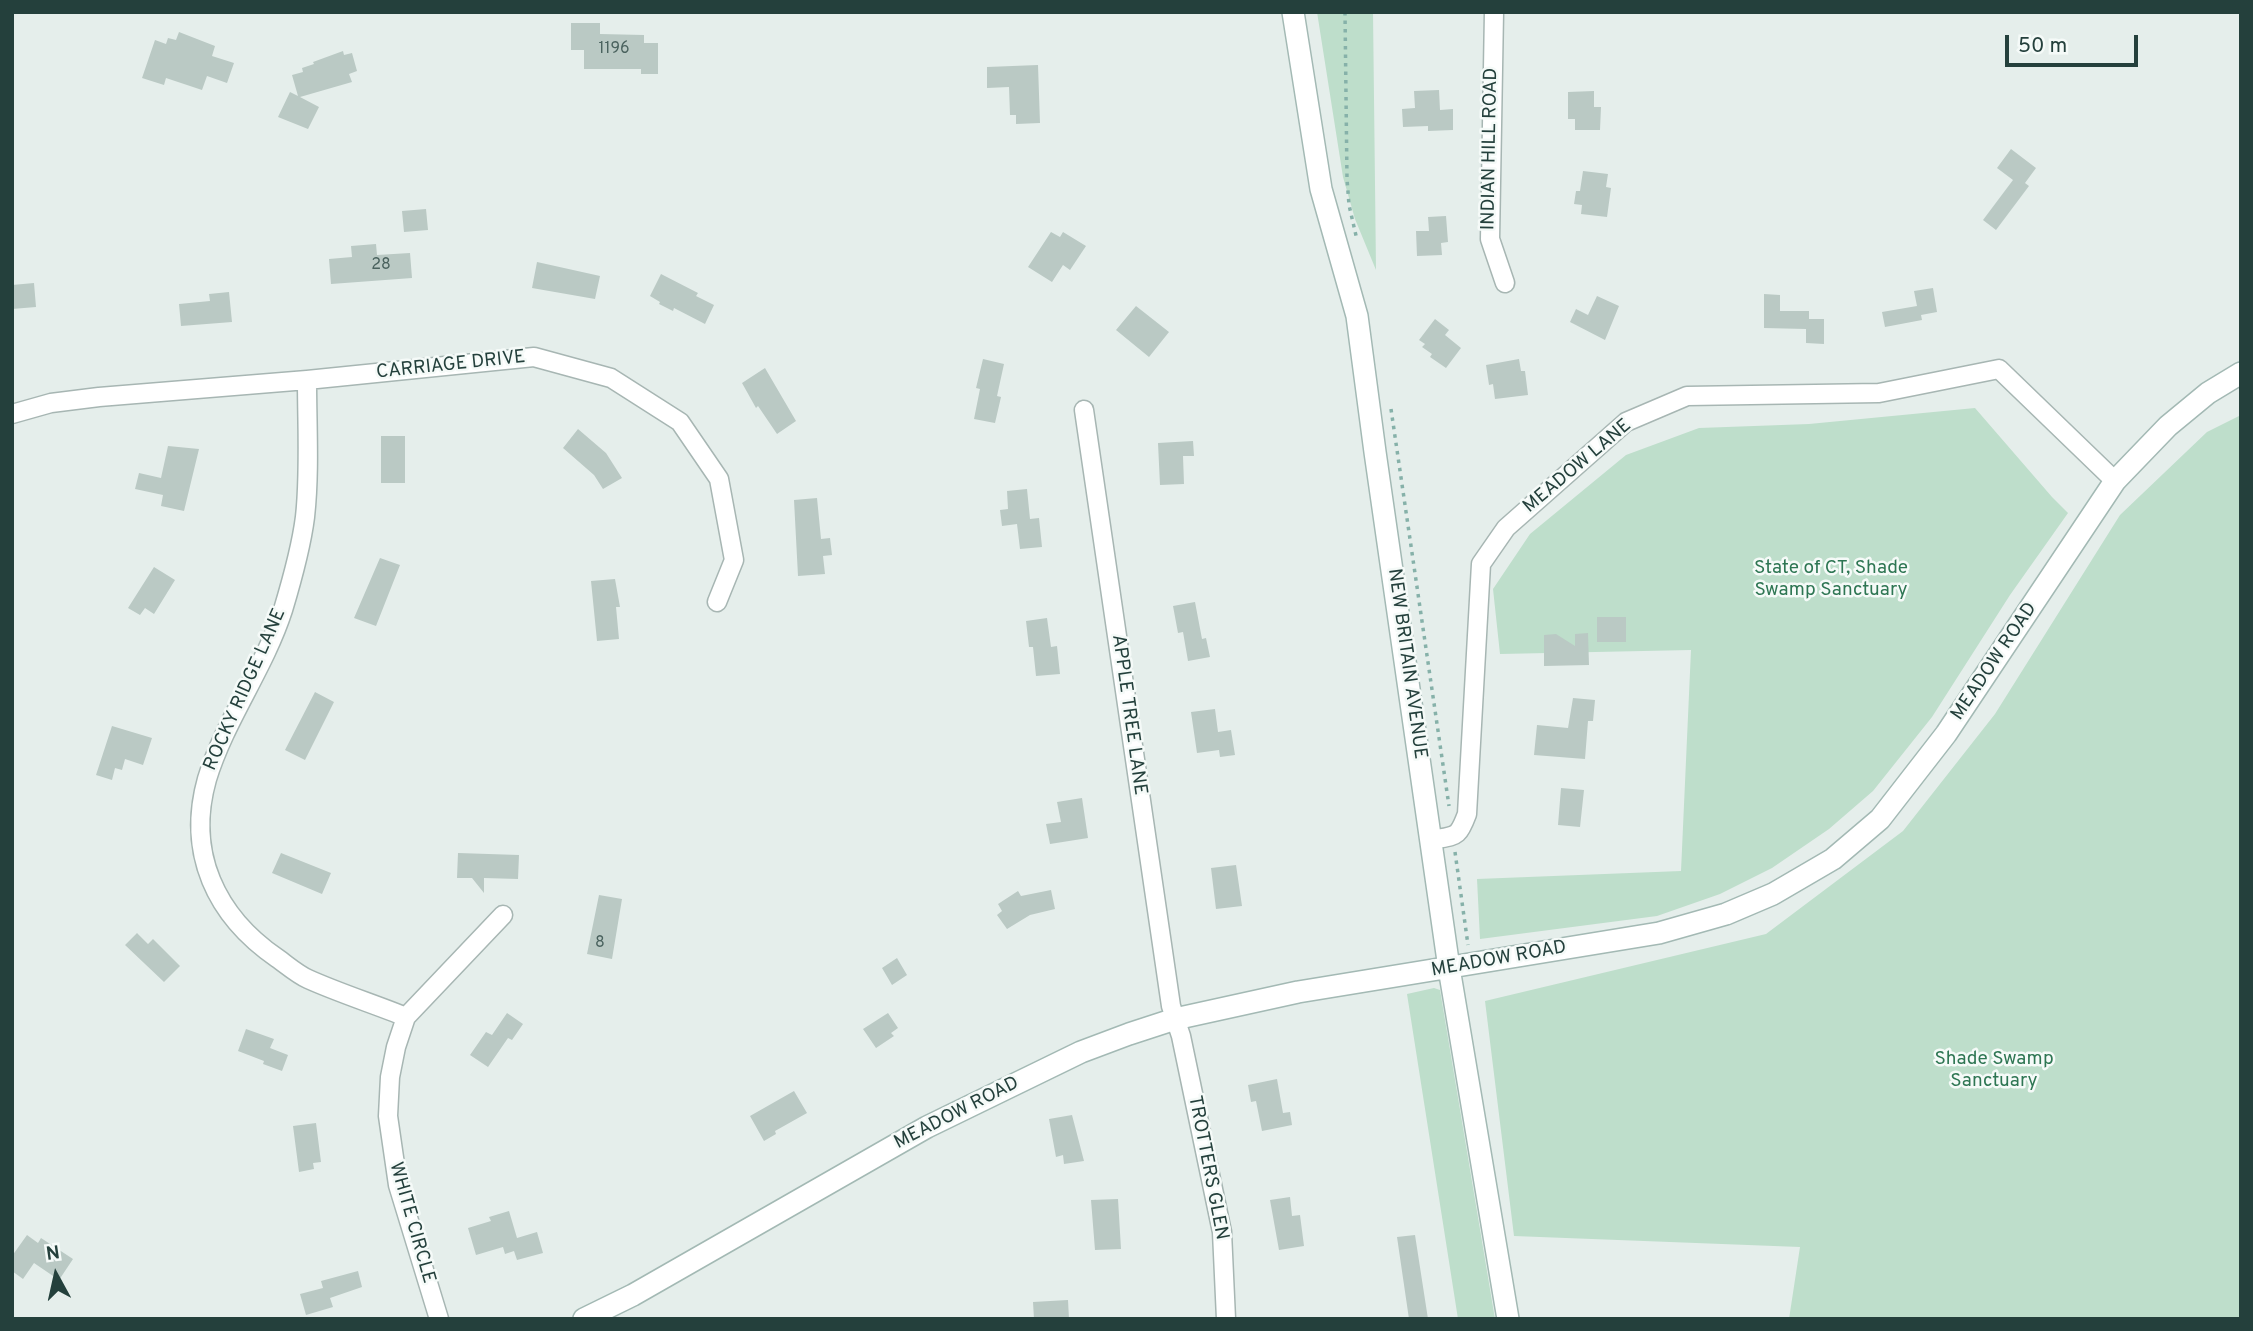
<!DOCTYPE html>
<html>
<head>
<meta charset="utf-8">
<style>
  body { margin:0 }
  #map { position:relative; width:2253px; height:1331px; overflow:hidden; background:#e5eeeb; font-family:Overpass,sans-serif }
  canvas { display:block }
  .frame { position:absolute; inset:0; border:14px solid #24403c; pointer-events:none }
  .north { position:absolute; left:21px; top:1240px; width:70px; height:70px; -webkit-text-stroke:5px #f5faf8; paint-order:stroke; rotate:352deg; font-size:19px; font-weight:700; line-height:28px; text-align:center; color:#24403c }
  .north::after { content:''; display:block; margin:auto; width:24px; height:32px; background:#24403c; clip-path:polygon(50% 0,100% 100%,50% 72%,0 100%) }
  .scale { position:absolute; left:2005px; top:35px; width:133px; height:32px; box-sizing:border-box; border:4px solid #24403c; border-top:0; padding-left:9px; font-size:21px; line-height:24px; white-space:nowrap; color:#24403c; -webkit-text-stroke:5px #f5faf8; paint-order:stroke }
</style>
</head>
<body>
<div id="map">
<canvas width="2253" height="1331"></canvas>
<div class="frame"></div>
<div class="north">N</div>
<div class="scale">50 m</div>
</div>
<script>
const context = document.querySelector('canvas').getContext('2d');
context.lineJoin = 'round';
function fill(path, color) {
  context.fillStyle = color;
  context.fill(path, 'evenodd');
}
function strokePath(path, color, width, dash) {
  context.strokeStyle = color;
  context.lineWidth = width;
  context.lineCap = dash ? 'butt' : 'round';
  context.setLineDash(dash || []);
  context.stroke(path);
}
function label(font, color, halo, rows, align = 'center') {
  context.font = font + ' Overpass,sans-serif';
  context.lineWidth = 5;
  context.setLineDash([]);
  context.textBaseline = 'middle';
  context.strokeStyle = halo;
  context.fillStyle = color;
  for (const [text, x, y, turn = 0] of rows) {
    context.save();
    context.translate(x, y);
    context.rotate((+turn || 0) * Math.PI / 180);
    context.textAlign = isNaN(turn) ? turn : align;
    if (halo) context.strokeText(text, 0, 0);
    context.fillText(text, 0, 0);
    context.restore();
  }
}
fill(new Path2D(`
  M1317 12H1373L1376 270 1355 219 1343 177Z
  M1975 408 2052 497 2068 513 2010 595 1932 717 1873 791 1829 829 1772 868 1720 894 1657 916 1480 939 1477 879 1681 871 1691 650 1500 654 1493 589 1530 534 1626 455 1699 428 1809 424Z
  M2241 415V1319H1789L1800 1247 1514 1236 1485 1001 1766 934 1903 831 1995 714 2120 515 2207 432Z
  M1434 988 1440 990 1495 1319H1458L1407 994Z`), '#bedecb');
fill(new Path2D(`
  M571 23H600V34L644 35V43H658V74H641V69H584V50H571Z
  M179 32 215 46 212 56 234 63 227 83 207 76 202 90 166 78 164 85 142 78 155 40 166 44 168 38 176 40Z
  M343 51 344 55 352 53 357 71 349 74 352 82 300 97 319 107 308 129 278 117 290 92 298 96 292 75 303 72 302 68 314 64 313 62Z
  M1038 65 1040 123 1016 124V115H1010L1009 87 987 88V67Z
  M1439 90 1440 110 1453 109V130L1428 131V126L1403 127 1402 109 1415 108 1414 91Z
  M1594 91V107H1601L1600 130H1575V119H1568V92Z
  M2011 149 2036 168 2025 183 2029 186 1996 230 1983 220 2013 180 1997 168Z
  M1583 171 1608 174 1606 187 1611 188 1607 217 1581 214 1582 205 1574 204 1576 191H1580Z
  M426 209 428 230 404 232 402 211Z
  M1446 216 1448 242 1441 243 1442 255 1417 256 1416 231H1429L1428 217Z
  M1051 232 1060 237 1063 232 1086 246 1070 270 1063 265 1052 282 1028 267Z
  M376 244 377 255 410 253 412 278 331 284 329 259 352 257 351 246Z
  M537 262 600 276 595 299 532 288Z
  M661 274 698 293 696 296 714 305 705 324 674 308 673 311 659 304 660 302 650 296Z
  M34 283 36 307 12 309V285Z
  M1933 288 1937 312 1921 315 1922 320 1885 327 1882 312 1917 306 1914 291Z
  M229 292 232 322 181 326 179 304 210 301 209 294Z
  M1764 294 1780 295V311H1809V319H1824V344L1806 343V329L1764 328Z
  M1597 296 1619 306 1605 340 1570 322 1576 309 1588 315Z
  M1136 306 1169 332 1149 357 1116 330Z
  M1435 319 1449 330 1445 335 1461 348 1446 368 1430 357 1432 354 1422 347 1425 344 1419 340Z
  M983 359 1004 364 997 396 1001 397 995 423 974 419 980 389 976 388Z
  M1519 359 1521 371H1525L1528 395 1495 399 1493 384 1489 385 1486 365Z
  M765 368 796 421 777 434 758 406 756 408 742 383Z
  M578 429 606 453 622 478 603 489 594 475 563 448Z
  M381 436H405V483H381Z
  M1193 441 1194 456H1183L1184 484 1160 485 1158 443Z
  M168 446 199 449 184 511 161 506 163 495 135 489 139 473 161 478Z
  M1027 489 1030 519 1039 518 1042 547 1020 549 1017 524 1002 526 1000 510 1008 509 1007 491Z
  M817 498 821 539 830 538 832 555 823 556 825 574 798 576 794 500Z
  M380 558 400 565 376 626 354 618Z
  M154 567 175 580 154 614 145 608 140 615 128 608Z
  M615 579 620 607H616L619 639 597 641 591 581Z
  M1195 602 1202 639 1206 638 1210 657 1188 661 1183 632 1178 633 1173 606Z
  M1597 617H1626V642H1597Z
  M1047 618 1051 647 1057 646 1060 674 1036 676 1033 647H1029L1026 621Z
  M1588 633 1589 665 1544 666V635L1556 634 1575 646V634Z
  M315 692 334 702 305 760 285 750Z
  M1573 698 1595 700 1593 721H1588L1585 759 1534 755 1537 725 1568 728Z
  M1215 709 1218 732 1231 730 1235 755 1220 757 1219 750 1197 753 1191 712Z
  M112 726 152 738 143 765 125 759 122 770 115 768 112 780 96 775Z
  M1561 788 1584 790 1580 827 1558 825Z
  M1082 798 1088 838 1050 844 1046 824 1061 822 1057 802Z
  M281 853 331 873 322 894 272 873Z
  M458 853 519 855 518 879 484 878V893L472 878H457Z
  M1236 865 1242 906 1216 909 1211 868Z
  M1051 890 1055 909 1030 915 1007 929 997 915 1002 911 998 904 1018 891 1021 896Z
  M599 895 622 899 612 959 587 954Z
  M137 933 148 944 153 939 180 966 164 982 125 945Z
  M897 958 907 975 892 985 882 968Z
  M507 1013 523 1024 512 1040 508 1038 488 1067 470 1055 486 1032 492 1035Z
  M888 1013 898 1028 891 1033 894 1036 876 1048 863 1029Z
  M246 1029 274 1039 270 1048 288 1055 282 1071 263 1064 264 1061 238 1051Z
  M1277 1079 1283 1113 1290 1112 1292 1125 1262 1131 1256 1101 1251 1102 1248 1085Z
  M794 1091 807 1113 775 1131 776 1134 764 1141 750 1116Z
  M1072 1115 1084 1161 1064 1164 1063 1155 1056 1157 1049 1119Z
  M316 1123 321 1162 313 1163 314 1169 299 1172 293 1126Z
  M1290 1197 1292 1216 1300 1215 1304 1246 1279 1250 1270 1200Z
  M1118 1199 1121 1249 1095 1250 1091 1200Z
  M509 1211 517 1238 537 1232 543 1253 517 1260 514 1251 505 1254 503 1247 476 1255 468 1228 491 1221 489 1217Z
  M27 1235 38 1243 41 1238 73 1259 59 1280 34 1263 23 1279 12 1271V1256Z
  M1415 1235 1428 1319H1409L1397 1237Z
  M358 1271 362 1287 330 1298 333 1307 306 1315 300 1294 323 1288 321 1281Z
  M1068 1300 1069 1319H1034L1033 1302Z`), '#bac9c4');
const street = new Path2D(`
  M1494 12 1490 239 1505 283
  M307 380C307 425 310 472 305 517 301 549 292 580 283 610 264 669 225 720 207 779 186 853 216 916 277 958 287 965 297 974 308 979 339 993 374 1004 406 1017
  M1084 410 1171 1006 1181 1036 1222 1232 1226 1319
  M12 414 51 403 99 397 307 380 534 357 611 378 680 422 719 479 734 560 717 602
  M1432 840C1457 835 1458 838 1467 814L1481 564 1506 528 1626 422 1687 396 1879 393 1999 369 2115 481
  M439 1319 398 1185 388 1116 390 1077 396 1047 406 1017 503 915`);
const secondary = new Path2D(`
  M1293 12 1321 189 1357 316 1375 452 1449 968 1508 1319
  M584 1319 633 1295 927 1127 1081 1052 1129 1034 1175 1019 1298 992 1659 933 1726 914 1773 894 1833 859 1880 819 1946 734 2115 481 2168 426 2208 393 2241 373`);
strokePath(street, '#a7b6b3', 21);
strokePath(secondary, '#a3b9b4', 24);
strokePath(new Path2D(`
  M1345 12 1347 179 1349 205 1357 240
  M1391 409 1449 806
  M1455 852 1468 945`), '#86b1a9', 3.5, [3.5, 5]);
strokePath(street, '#fff', 18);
strokePath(secondary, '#fff', 21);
label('16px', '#4a625e', null, [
  ["1196",614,50],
  ["28",381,266],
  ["8",600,944]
]);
label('19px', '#24403c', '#f5faf8', [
  ["INDIAN HILL ROAD",1491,149,-89],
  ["CARRIAGE DRIVE",451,366,-6],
  ["MEADOW LANE",1578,467,-40],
  ["MEADOW ROAD",1995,662,-56],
  ["NEW BRITAIN AVENUE",1406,664,82],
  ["ROCKY RIDGE LANE",246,690,-66],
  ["APPLE TREE LANE",1128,715,82],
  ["MEADOW ROAD",1499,960,-10],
  ["MEADOW ROAD",957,1114,-27],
  ["TROTTERS GLEN",1207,1168,79],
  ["WHITE CIRCLE",411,1223,74]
]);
label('19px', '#2e7653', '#f5faf8', [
  ["State of CT, Shade",1831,569],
  ["Swamp Sanctuary",1831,591],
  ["Shade Swamp",1994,1060],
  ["Sanctuary",1994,1082]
]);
</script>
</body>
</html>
